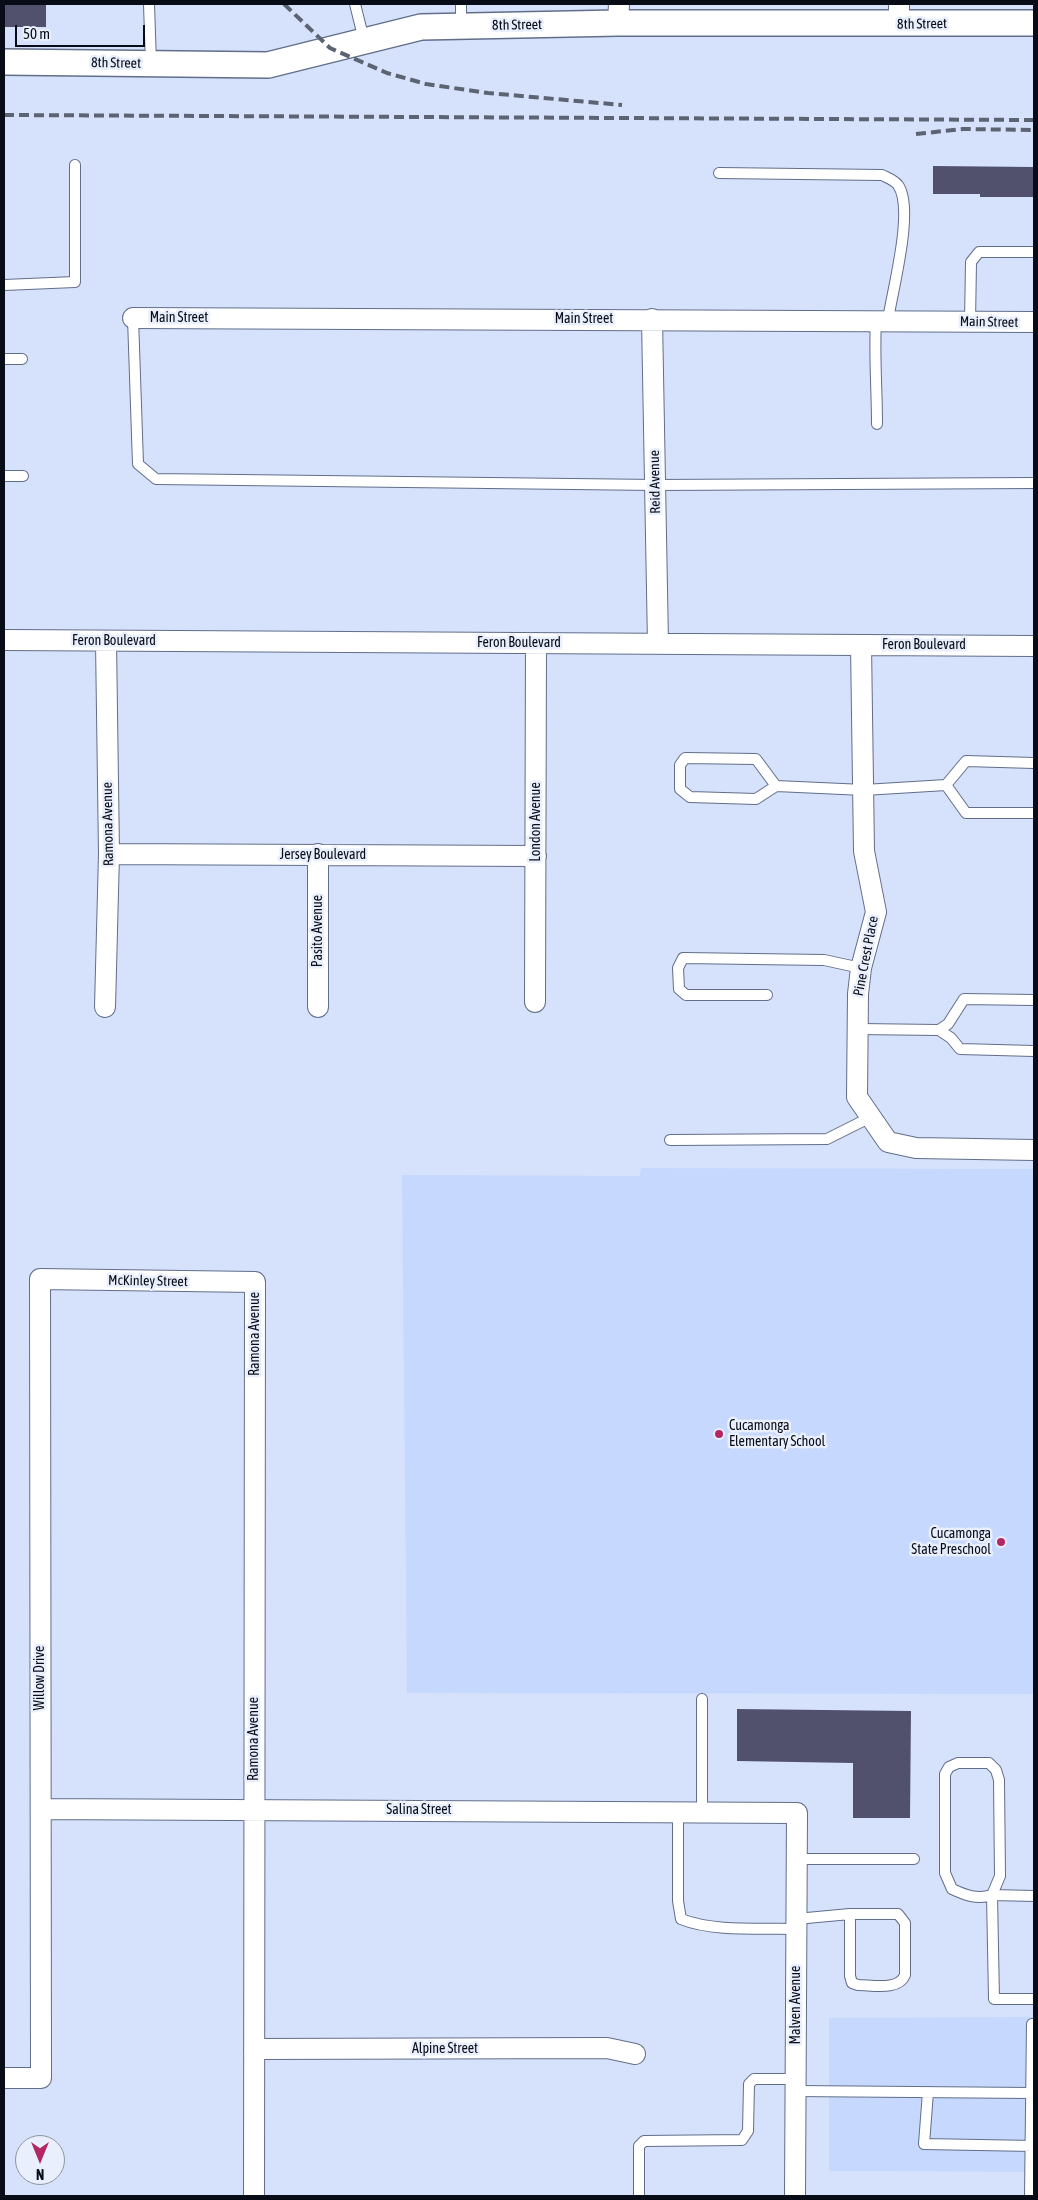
<!DOCTYPE html>
<html>
<head>
<meta charset="utf-8">
<style>
  body { margin:0 }
  #map { position:relative; width:1038px; height:2200px; overflow:hidden; background:#d6e2fb; font-family:"Asap Condensed",sans-serif }
  canvas { display:block }
  .frame { position:absolute; inset:0; border:5px solid #070c16; pointer-events:none }
  .north { position:absolute; left:15px; top:2135px; width:50px; height:50px; box-sizing:border-box; background:#e9effc; border:1px solid #8f94a0; border-radius:50%; rotate:180deg; font-size:14px; font-weight:700; line-height:20px; text-align:center; color:#070c16 }
  .north::after { content:''; display:block; margin:auto; width:18px; height:22px; background:#b32864; clip-path:polygon(50% 0,100% 100%,50% 72%,0 100%) }
  .scale { position:absolute; left:15px; top:25px; width:130px; height:22px; box-sizing:border-box; border:2px solid #070c16; border-top:0; padding-left:6px; font-size:15px; line-height:18px; white-space:nowrap; color:#070c16; -webkit-text-stroke:4px #e9effc; paint-order:stroke }
</style>
</head>
<body>
<div id="map">
<canvas width="1038" height="2200"></canvas>
<div class="frame"></div>
<div class="north">N</div>
<div class="scale">50 m</div>
</div>
<script>
const context = document.querySelector('canvas').getContext('2d');
context.lineJoin = 'round';
function fill(path, color) {
  context.fillStyle = color;
  context.fill(path, 'evenodd');
}
function strokePath(path, color, width, dash) {
  context.strokeStyle = color;
  context.lineWidth = width;
  context.lineCap = dash ? 'butt' : 'round';
  context.setLineDash(dash || []);
  context.stroke(path);
}
function label(font, color, halo, rows, align = 'center') {
  context.font = font + ' "Asap Condensed",sans-serif';
  context.lineWidth = 5;
  context.setLineDash([]);
  context.textBaseline = 'middle';
  context.strokeStyle = halo;
  context.fillStyle = color;
  for (const [text, x, y, turn = 0] of rows) {
    context.save();
    context.translate(x, y);
    context.rotate((+turn || 0) * Math.PI / 180);
    context.textAlign = isNaN(turn) ? turn : align;
    if (halo) context.strokeText(text, 0, 0);
    context.fillText(text, 0, 0);
    context.restore();
  }
}
fill(new Path2D(`
  M641 1168 1034 1169V1694L407 1693 402 1175 640 1176Z
  M1034 2017V2172L829 2171V2018Z`), '#c6d8fe');
fill(new Path2D(`
  M4 4H46V27H4Z
  M933 166 1034 167V197H980V194H933Z
  M737 1709 911 1711 910 1818H853V1763L737 1761Z`), '#51516d');
const service = new Path2D(`
  M149 4 151 64
  M355 4 364 40
  M461 25V4
  M719 173 882 175C888 178 894 180 898 185 915 209 892 291 888 320
  M4 285 75 282V165
  M133 318 138 464 156 479 655 485 1034 483
  M876 320C874 355 877 389 877 424
  M970 322 971 262 979 252H1034
  M4 359H22
  M4 476H23
  M946 785 966 813H1034
  M776 786 756 759 685 758 680 765V789L690 797 756 799 776 786 864 790 946 785 966 761 1034 763
  M767 995H686L679 989 678 968 683 958 824 960 861 968
  M858 1029 939 1030 951 1038 960 1049 1034 1051
  M939 1030 948 1024 964 999 1034 1000
  M670 1140 827 1139 871 1117
  M958 1763H989L996 1770 999 1780 1000 1876 992 1895C977 1900 965 1895 952 1889L945 1873V1774L949 1767Z
  M678 1812V1901L681 1919C713 1932 761 1928 796 1929
  M702 1812V1699
  M796 1859H914
  M1034 1896 992 1895 994 1999H1034
  M796 1919 850 1914H898L905 1923V1975C899 1991 872 1985 858 1985L852 1983 850 1976V1914
  M795 2091 1031 2093
  M928 2092 924 2144 1034 2146
  M639 2196V2146L644 2141 742 2140 748 2131 749 2084 754 2079H795
  M1030 2196 1032 2024H1034`);
const minor = new Path2D(`
  M618 23 619 4
  M899 25V4
  M133 318 1034 322
  M652 319 658 644
  M4 640 1034 646
  M861 645 864 851 876 912 861 968 858 994 857 1097 888 1142 916 1148 1034 1150
  M109 854 536 856
  M535 1002 536 643
  M105 1007 109 854 106 641
  M318 1007V854
  M41 1809 797 1813 795 2196
  M254 2049 607 2048 635 2054
  M4 2078H41L40 1279 255 1282 254 2196`);
const tertiary = new Path2D(`
  M4 62 268 65 421 27 618 23H1034`);
strokePath(service, '#616e8a', 12);
strokePath(minor, '#616e8a', 22);
strokePath(tertiary, '#616e8a', 28);
strokePath(service, '#fff', 10);
strokePath(minor, '#fff', 20);
strokePath(tertiary, '#fff', 25);
strokePath(new Path2D(`
  M284 4 330 48 387 73 426 84 488 93 622 105
  M4 115 1034 120
  M916 134 963 129 1034 130`), '#5c6474', 4, [10, 5]);
for (const [x, y, r, color] of [
  [719,1434,5,"#b32864"],
  [1001,1542,5,"#b32864"]
]) {
  const dot = new Path2D();
  dot.arc(x, y, r, 0, 2 * Math.PI);
  context.fillStyle = color;
  context.fill(dot);
  strokePath(dot, '#e9effc', 2);
}
label('14px', '#070c16', '#e9effc', [
  ["8th Street",922,24,-1],
  ["8th Street",517,25,-1],
  ["8th Street",116,63,1],
  ["Main Street",179,318],
  ["Main Street",584,319],
  ["Main Street",989,322,1],
  ["Reid Avenue",655,482,-91],
  ["Feron Boulevard",114,641],
  ["Feron Boulevard",519,643],
  ["Feron Boulevard",924,645],
  ["London Avenue",536,822,-90],
  ["Ramona Avenue",108,824,-91],
  ["Jersey Boulevard",323,855],
  ["Pasito Avenue",318,931,-90],
  ["Pine Crest Place",866,956,-79],
  ["McKinley Street",148,1281,1],
  ["Ramona Avenue",255,1334,-90],
  ["Willow Drive",40,1678,-90],
  ["Ramona Avenue",254,1739,-90],
  ["Salina Street",419,1810],
  ["Malven Avenue",796,2005,-90],
  ["Alpine Street",445,2049]
]);
label('14px', '#070c16', '#e9effc', [
  ["Cucamonga",729,1426],
  ["Elementary School",729,1442],
  ["Cucamonga",991,1534,"right"],
  ["State Preschool",991,1550,"right"]
], 'left');
</script>
</body>
</html>
